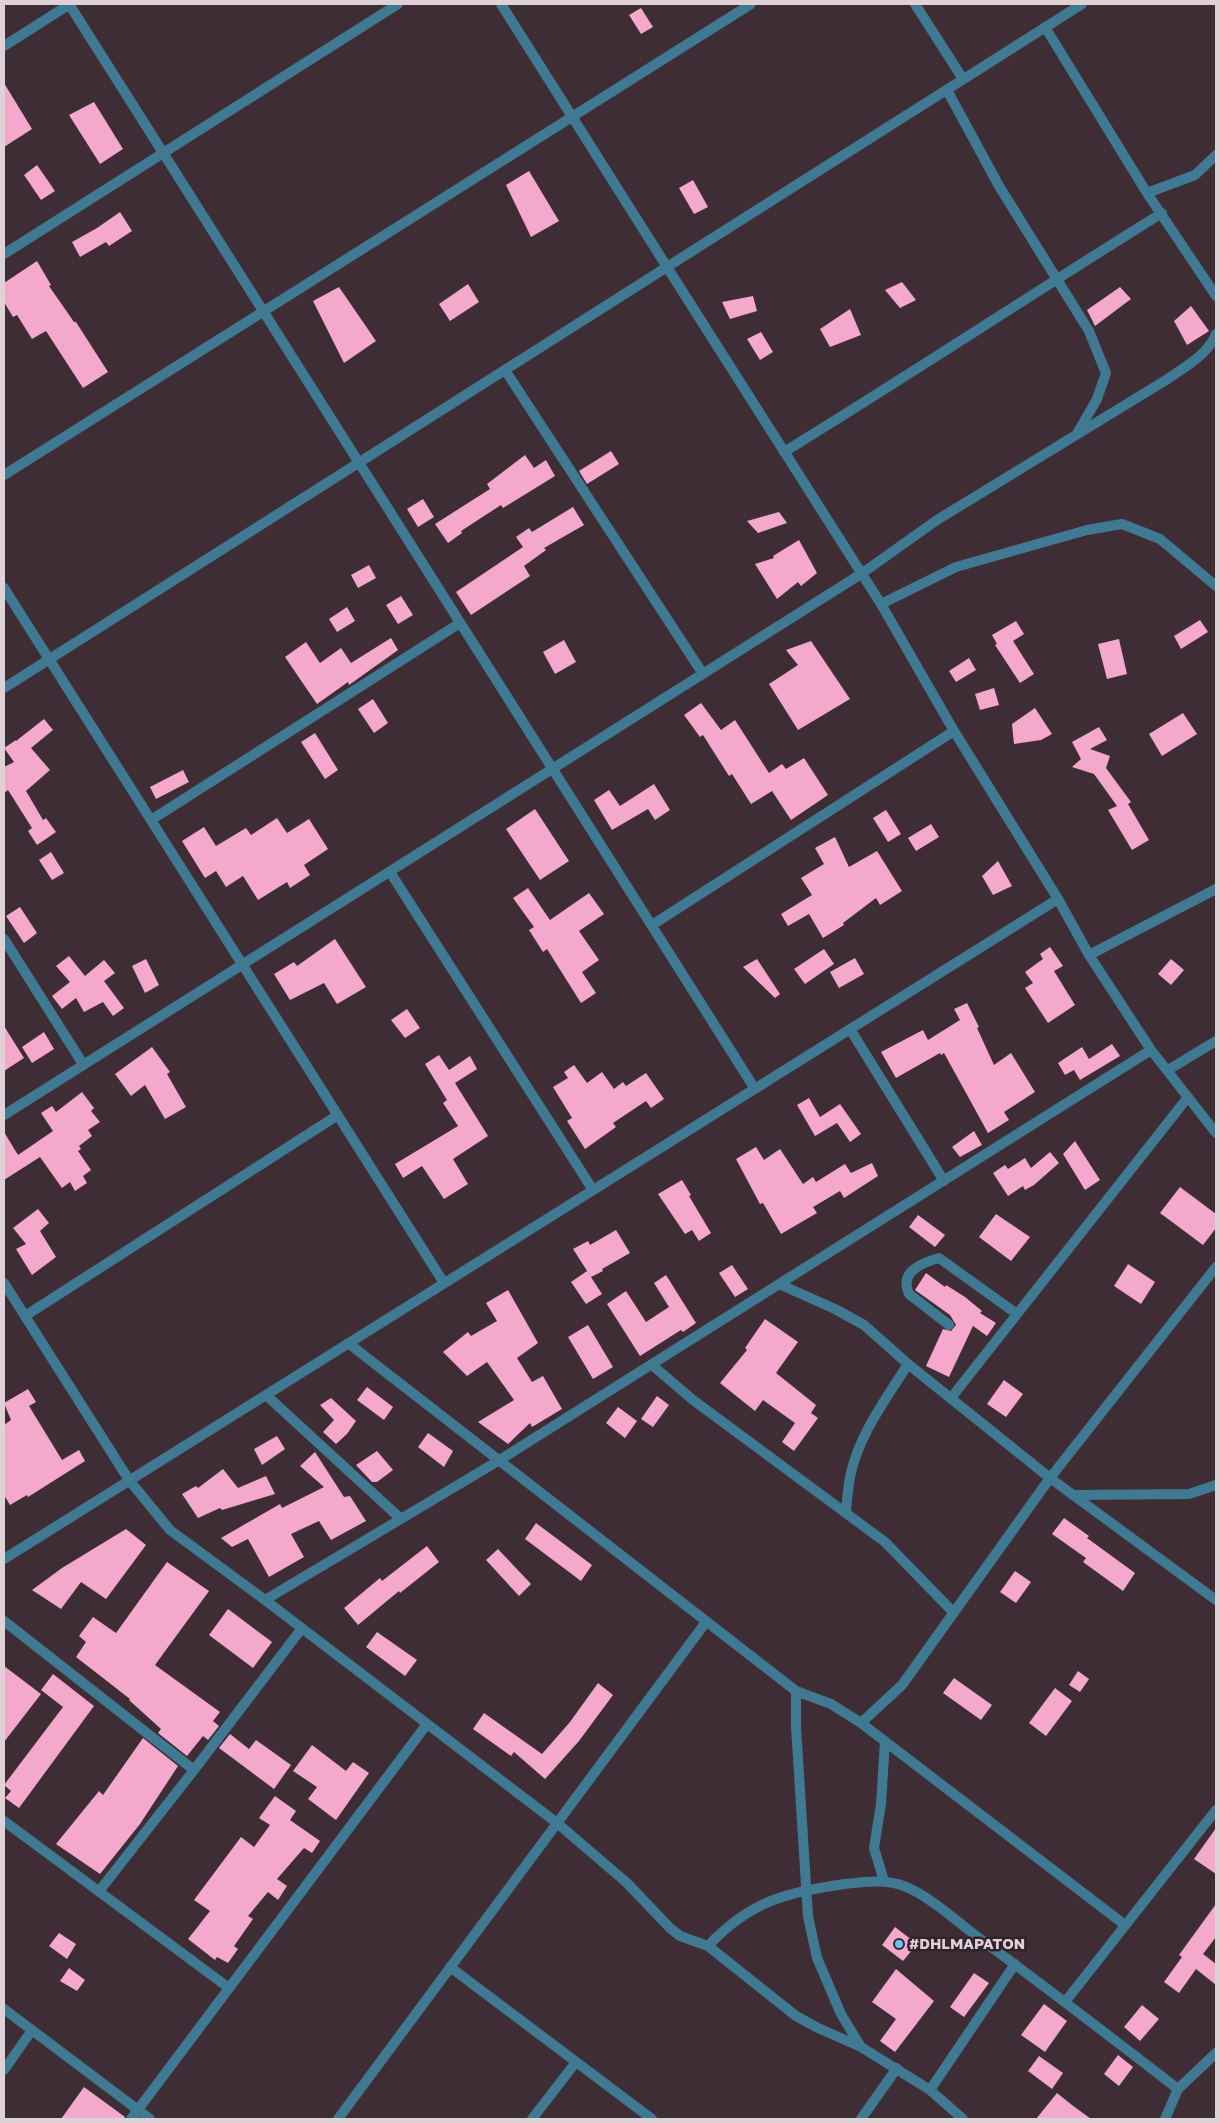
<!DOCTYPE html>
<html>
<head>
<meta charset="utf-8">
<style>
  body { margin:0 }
  #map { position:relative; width:1220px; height:2123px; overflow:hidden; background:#3f2d36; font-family:"Golos Text",sans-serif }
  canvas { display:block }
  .frame { position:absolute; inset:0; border:5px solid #ded2d7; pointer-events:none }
</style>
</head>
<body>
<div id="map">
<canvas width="1220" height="2123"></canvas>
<div class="frame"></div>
</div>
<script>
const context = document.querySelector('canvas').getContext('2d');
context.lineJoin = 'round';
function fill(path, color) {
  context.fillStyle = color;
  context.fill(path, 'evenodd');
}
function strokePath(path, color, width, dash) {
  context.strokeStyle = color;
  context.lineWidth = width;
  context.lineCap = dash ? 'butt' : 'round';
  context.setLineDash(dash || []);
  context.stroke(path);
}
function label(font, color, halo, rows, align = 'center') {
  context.font = font + ' "Golos Text",sans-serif';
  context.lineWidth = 5;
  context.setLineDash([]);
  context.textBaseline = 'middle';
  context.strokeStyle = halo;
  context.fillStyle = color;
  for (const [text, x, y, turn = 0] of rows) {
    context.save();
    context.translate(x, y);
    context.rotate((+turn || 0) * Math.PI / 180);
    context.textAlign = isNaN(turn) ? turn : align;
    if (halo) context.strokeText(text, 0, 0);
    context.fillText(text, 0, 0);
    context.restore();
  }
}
fill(new Path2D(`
  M641 8 653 27 641 34 629 15Z
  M4 83 32 129 4 147Z
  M94 102 123 149 100 164 69 115Z
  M37 165 55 191 41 200 24 175Z
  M529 171 559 221 531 237 506 185Z
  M693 180 708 207 694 214 679 188Z
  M120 212 132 231 109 246 106 242 80 257 72 242 97 228Z
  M37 261 51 285 49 286 74 322H76L108 372 83 388 46 331 32 339 17 315 13 317 4 302V283Z
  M902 282 916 300 900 308 885 290Z
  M468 284 479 302 450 321 439 304Z
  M339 287 376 341 344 363 313 301Z
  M1120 287 1131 299 1095 326 1087 310Z
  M753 296 757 311 730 319 722 302Z
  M1191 306 1209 331 1187 345 1174 321Z
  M850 309 861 335 830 347 820 329Z
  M761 332 773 352 760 360 747 339Z
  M611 451 619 464 587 484 579 471Z
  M525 455 534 468 546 460 555 476 503 508 501 505 461 531 462 533 448 543 435 524 490 489 487 484Z
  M423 499 434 517 418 527 407 509Z
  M573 507 584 525 544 548 546 550 524 566 530 576 471 615 456 592 523 547 516 537 529 528 532 532Z
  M779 512 787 523 758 533 747 521Z
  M799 540 817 573 801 586 798 582 777 599 755 564 774 558 773 556Z
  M369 565 376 578 358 588 351 575Z
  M401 596 413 615 398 624 386 605Z
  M347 607 355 621 337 632 329 619Z
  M1200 620 1208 632 1181 649 1174 636Z
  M1016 621 1024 634 1013 641 1034 674 1020 683 995 645 997 644 992 635Z
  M391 638 398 650 349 685 348 682 317 704 285 657 306 642 320 663 341 648 351 663Z
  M1119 639 1127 674 1107 679 1098 644Z
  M564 640 576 662 555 674 543 652Z
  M811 641 850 699 798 730 769 684 798 665 786 650Z
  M969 658 976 670 956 682 949 671Z
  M994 688 999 705 980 710 975 694Z
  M373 699 388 723 374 733 358 709Z
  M701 703 721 730 735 720 769 773 782 764 786 769 804 758 828 795 791 820 772 791 751 804 732 774 729 776 703 735 700 737 684 715Z
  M1035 708 1052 734 1041 740 1014 744 1012 724Z
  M1183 713 1197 734 1162 756 1149 734Z
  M44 719 53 730 31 748 50 770 26 791 43 820 46 818 56 832 37 845 28 831 32 828 8 790 4 793V767L14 762 4 748 16 740V741Z
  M1099 727 1107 740 1090 749 1110 756 1106 768 1131 802 1128 804 1149 840 1132 850 1108 810 1117 806 1094 774 1072 767 1081 759 1072 742Z
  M315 733 338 770 325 779 301 742Z
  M183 770 189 782 156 799 150 787Z
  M654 784 670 810 655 820 648 809 612 830 594 800 609 790 620 806Z
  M535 809 569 861 540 880 506 829Z
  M886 810 901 834 888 842 873 818Z
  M277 818 287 833 309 819 328 849 304 865 310 875 290 888 287 882 258 900 243 876 226 887 216 871 205 878 182 841 204 827 216 846 246 828 251 835Z
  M931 824 939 837 916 851 908 838Z
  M835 837 849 867 877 851 902 891 880 905 876 898 843 923 844 925 823 938 809 914 788 926 781 914 812 895 801 878 824 864 815 848Z
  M51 852 64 873 52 880 39 860Z
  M998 861 1012 886 993 895 982 876Z
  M528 888 550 920 589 893 604 914 579 931 599 960 582 972 596 993 581 1003 547 949 543 952 529 930 534 927 513 898Z
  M20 907 37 933 24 943 6 916Z
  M335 939 366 987 337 1004 324 983 290 1000 274 974 294 962 297 966Z
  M1050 947 1063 966 1054 971 1075 1005 1048 1023 1025 988 1033 983 1025 972 1043 959 1040 954Z
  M824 949 834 964 805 984 794 969Z
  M69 956 85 976 104 960 115 973 104 981 124 1008 113 1016 103 1002 84 1012 76 998 62 1009 52 996 70 982 56 966Z
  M855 958 864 974 839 988 830 972Z
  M146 959 159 985 145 993 132 966Z
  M757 959 780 994 775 998 743 967Z
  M1171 959 1184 970 1171 985 1158 974Z
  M967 1003 979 1027 977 1028 994 1065 1011 1053 1035 1092 1004 1112 1009 1120 988 1133 944 1053 941 1055 940 1053 896 1078 881 1052 923 1030 928 1040 960 1020 954 1009Z
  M407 1009 420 1028 405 1038 391 1020Z
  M4 1026 24 1058 4 1071Z
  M44 1032 54 1049 32 1063 22 1047Z
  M1112 1044 1120 1056 1080 1080 1074 1070 1065 1075 1058 1063 1082 1047 1089 1059Z
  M152 1047 170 1072 167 1074 186 1107 165 1119 145 1085 131 1096 115 1074Z
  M439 1055 449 1070 470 1056 477 1069 455 1083 488 1136 453 1159 468 1184 444 1199 422 1166 403 1178 395 1164 458 1126 443 1103 447 1100 425 1064Z
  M574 1065 587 1083 602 1072 614 1089 623 1082 626 1086 646 1073 664 1099 651 1108 646 1101 613 1123 616 1127 585 1149 567 1121 572 1118 553 1087 568 1078 564 1072Z
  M82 1092 94 1108 91 1111 100 1122 88 1130 92 1136 79 1146 81 1149 78 1151 91 1170 83 1176 87 1183 75 1191 70 1182 62 1188 40 1157 4 1180V1132L18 1155 53 1131 41 1113 52 1106 56 1112Z
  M809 1098 820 1117 840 1104 861 1134 850 1142 837 1123 815 1136 797 1105Z
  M974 1131 982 1145 960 1157 952 1147Z
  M1075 1141 1100 1180 1085 1190 1063 1154Z
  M756 1147 764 1160 780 1149 803 1184 813 1177 816 1182 845 1164 851 1173 872 1163 878 1176 844 1198 840 1191 813 1207 817 1213 781 1234 763 1203 760 1204 736 1159Z
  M1050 1152 1059 1163 1034 1185 1025 1190 1023 1186 1008 1196 993 1173 1005 1165 1008 1169 1025 1158 1031 1168Z
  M682 1180 691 1195 689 1196 711 1233 699 1241 692 1230 685 1234 658 1194Z
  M1180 1187 1216 1214V1228L1203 1245 1160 1213Z
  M38 1209 49 1223 40 1231 56 1257 32 1275 16 1249 26 1244 13 1228Z
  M996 1214 1030 1237 1011 1261 979 1237Z
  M918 1215 945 1235 935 1247 909 1227Z
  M616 1230 630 1253 602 1269 603 1271 591 1277 573 1249 588 1241 590 1245Z
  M1128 1264 1155 1282 1141 1304 1114 1286Z
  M732 1265 748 1289 735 1297 719 1273Z
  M587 1271 602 1294 586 1304 571 1282Z
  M926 1273 945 1287 946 1285 965 1297 982 1311 980 1313 996 1323 987 1336 973 1326 949 1377 926 1366 943 1329 951 1331 956 1325 950 1315 915 1290Z
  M666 1275 696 1323 683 1332 681 1330 640 1356 607 1304 626 1291 646 1322 669 1307 654 1283Z
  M508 1290 538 1343 517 1358 532 1382 543 1376 562 1409 532 1427 530 1423 508 1444 478 1422 514 1400 487 1362 467 1376 443 1352 468 1332 471 1336 497 1321 486 1303Z
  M765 1319 798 1342 776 1373 816 1405 811 1413 818 1418 794 1451 782 1442 795 1423 763 1400 755 1411 720 1383 747 1350 745 1348Z
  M588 1325 613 1367 593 1379 568 1337Z
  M1004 1380 1023 1394 1006 1417 987 1404Z
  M367 1387 393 1407 384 1420 357 1400Z
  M28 1389 36 1402 29 1406 62 1460 79 1450 85 1461 28 1497 27 1495 10 1505 4 1495V1425L11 1420 4 1403Z
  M657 1396 669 1405 653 1427 641 1419Z
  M331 1398 356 1421 347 1434 336 1444 323 1432 334 1420 320 1405Z
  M618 1407 637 1421 625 1438 606 1423Z
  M428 1433 453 1451 444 1467 418 1447Z
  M277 1436 285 1449 262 1465 254 1449Z
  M377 1451 393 1470 377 1482H372L356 1465Z
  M315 1452 344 1497 350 1496 366 1521 331 1540 319 1521 291 1534 304 1557 269 1577 248 1539 232 1547 221 1538 280 1504 282 1508 324 1487 300 1466Z
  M223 1469 238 1488 266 1476 275 1494 222 1510 220 1508 198 1518 182 1494 196 1486 198 1488Z
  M1064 1518 1089 1536 1087 1538 1135 1573 1123 1591 1083 1562 1086 1558 1052 1534Z
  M536 1523 592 1565 581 1581 525 1539Z
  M126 1529 146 1545 106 1599 81 1582 61 1609 32 1590 62 1568Z
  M427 1546 439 1562 400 1593 399 1591 358 1625 344 1608 380 1578 382 1581Z
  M498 1549 531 1584 519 1596 486 1560Z
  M167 1562 209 1591 155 1665 220 1712 213 1721 219 1726 208 1740 203 1736 187 1756 158 1733 161 1729 129 1700 130 1699 76 1657 86 1642 79 1636 93 1617 116 1633Z
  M1015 1571 1031 1582 1016 1603 1000 1592Z
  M228 1609 272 1642 253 1668 209 1635Z
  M377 1632 417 1660 405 1676 366 1647Z
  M4 1666 41 1694 4 1742Z
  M1078 1671 1089 1679 1080 1692 1069 1685Z
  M53 1674 94 1706 19 1808 5 1798 11 1791 4 1785 63 1707 41 1690Z
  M954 1678 992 1705 981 1720 943 1693Z
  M598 1683 613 1695 579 1741 545 1779 514 1752 511 1756 473 1729 484 1713 542 1754 570 1722Z
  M1055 1688 1072 1701 1046 1736 1029 1723Z
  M230 1734 249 1749 256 1740 291 1765 274 1789 219 1748Z
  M143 1738 178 1766 140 1824 100 1874 56 1844 99 1791 103 1795Z
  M312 1745 346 1771 353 1762 369 1773 336 1820 308 1799 317 1787 293 1771Z
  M275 1796 296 1811 290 1820 320 1841 312 1853 304 1848 277 1879 287 1886 278 1900 268 1892 248 1916 253 1919 234 1946 238 1949 228 1963 217 1957 215 1960 188 1939 210 1911 194 1900 241 1837 254 1847 270 1825 259 1818Z
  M1216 1828V1874L1194 1859Z
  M1216 1904V1937L1203 1954 1216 1964V1985L1196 1969 1179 1993 1164 1982 1182 1957 1179 1955Z
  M895 1927 917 1944 903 1961 882 1945Z
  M59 1933 76 1944 67 1959 49 1946Z
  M69 1968 85 1980 77 1991 60 1981Z
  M896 1969 934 2001 895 2052 880 2041 896 2019 872 2002Z
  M974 1973 989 1983 964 2017 950 2007Z
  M1044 2004 1067 2021 1045 2052 1021 2035Z
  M1142 2005 1159 2019 1140 2041 1124 2027Z
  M1118 2055 1133 2067 1119 2086 1104 2074Z
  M1039 2056 1063 2073 1052 2089 1028 2071Z
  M84 2087 125 2117 124 2119H61Z
  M1057 2093 1072 2105 1091 2119H1036Z`), '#f3a8cc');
strokePath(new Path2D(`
  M69 4 755 1089
  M915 4 963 79
  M1082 4 667 267 881 604 954 731 1058 899 1089 955 1151 1050 1216 1133
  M1045 27 1147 193 1216 296
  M4 46 70 4
  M947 90 999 186 1089 331 1106 373 1097 399 1078 432
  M1147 193 1195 175 1216 155
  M4 254 398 4
  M505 370 703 674
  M784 452C911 374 1035 292 1162 213
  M4 475 751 4
  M4 588 444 1283
  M881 604 956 567 1087 530 1122 524 1160 539 1216 586
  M151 820 460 623
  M390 872 593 1190
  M652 925 954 731
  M4 939 83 1064
  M1089 955 1216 889
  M850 1029 944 1181
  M1168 1070 1216 1041
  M4 1115 861 574 937 520 1166 380C1183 368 1208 355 1216 334
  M4 1283 129 1480 170 1530 265 1600 557 1823 627 1883 670 1928 680 1936 708 1946C750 1901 787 1892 845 1884 864 1882 883 1879 901 1885 928 1894 956 1921 979 1938 1046 1987 1112 2038 1178 2089L1216 2053
  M779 1284 835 1309 864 1325 908 1364 1050 1478 1216 1600
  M25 1316 338 1115
  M949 1325 909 1294C899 1272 921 1263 939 1258L1017 1314
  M348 1343 796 1691 831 1704 861 1723 902 1685 1050 1478 1216 1267
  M652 1365 693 1400 885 1542 954 1613
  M266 1395 401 1519
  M951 1398 1188 1097
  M1074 1495 1189 1494 1216 1485
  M846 1511C847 1500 848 1488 850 1477 858 1436 886 1399 908 1364
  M4 1559 1058 899
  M265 1600 498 1461 1151 1050
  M4 1621 194 1770 302 1628
  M796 1691V1727L808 1916 817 1958 841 2014 861 2047 930 2090
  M861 1723 1125 1925
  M4 1821 229 1988
  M884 1881 874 1848 881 1804 885 1741
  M100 1890 194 1770
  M708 1946 796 2016 818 2028 861 2047
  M450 1967 652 2119
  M1065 2002 1216 1810
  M4 2009 150 2119
  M4 2070 32 2030
  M131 2119 427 1724
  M338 2119 706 1622
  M532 2119 576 2062
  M861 2119 897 2068
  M963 2119 930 2090 1015 1964
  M1165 2119 1178 2089`), '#407a92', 10);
strokePath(new Path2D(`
  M4 688 667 267 501 4`), '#407a92', 10);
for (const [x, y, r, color] of [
  [899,1944,5,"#64c5ee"]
]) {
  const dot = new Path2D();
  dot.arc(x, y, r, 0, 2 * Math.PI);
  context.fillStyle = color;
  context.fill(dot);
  strokePath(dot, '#35232c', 2);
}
label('bold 15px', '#ded2d7', '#35232c', [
  ["#DHLMAPATON",909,1944]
], 'left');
</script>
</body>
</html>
